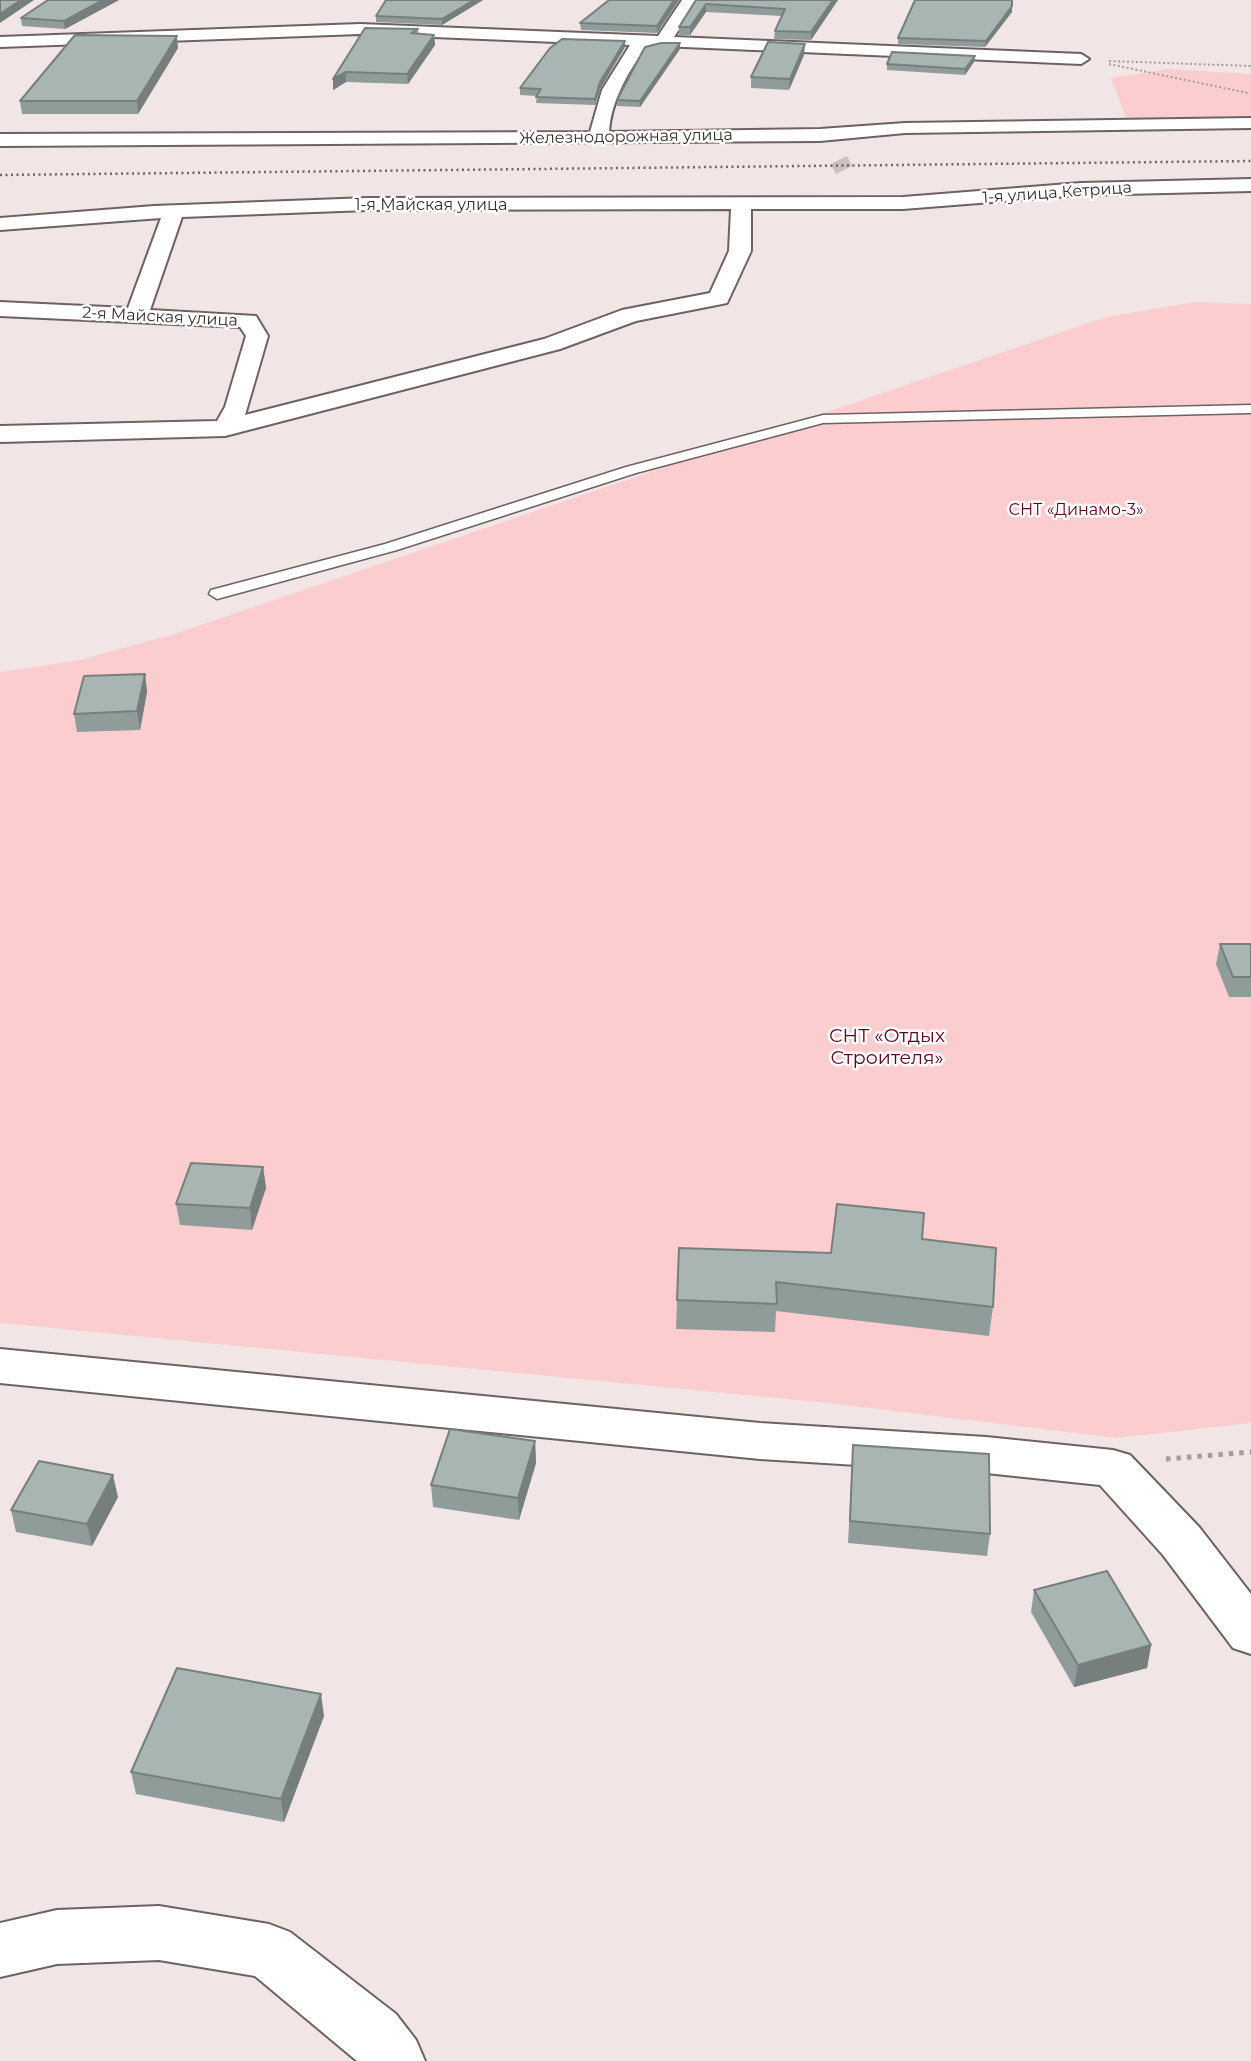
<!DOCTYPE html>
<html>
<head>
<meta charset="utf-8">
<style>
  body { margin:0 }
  canvas { display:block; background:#f2e5e6 }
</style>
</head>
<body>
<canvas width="1251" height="2061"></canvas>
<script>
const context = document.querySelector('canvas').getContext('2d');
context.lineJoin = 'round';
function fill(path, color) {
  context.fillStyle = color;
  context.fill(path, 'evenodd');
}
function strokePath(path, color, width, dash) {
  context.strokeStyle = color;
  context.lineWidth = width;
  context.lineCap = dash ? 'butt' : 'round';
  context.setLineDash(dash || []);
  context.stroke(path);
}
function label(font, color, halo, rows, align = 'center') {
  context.font = font + ' Montserrat,sans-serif';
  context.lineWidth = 5;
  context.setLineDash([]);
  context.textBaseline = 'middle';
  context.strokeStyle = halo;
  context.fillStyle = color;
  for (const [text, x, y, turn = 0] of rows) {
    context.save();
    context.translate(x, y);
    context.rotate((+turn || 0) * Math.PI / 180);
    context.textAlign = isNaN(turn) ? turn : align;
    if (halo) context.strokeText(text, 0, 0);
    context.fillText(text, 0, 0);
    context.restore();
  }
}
fill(new Path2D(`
  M1168 69 1251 74V116L1126 118 1111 78Z
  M1195 302 1251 304V1423L1116 1438 828 1403 0 1323V672L80 660 174 634 1106 317Z`), '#fccdcf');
strokePath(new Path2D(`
  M839 160 844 170`), '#ccc0c1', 18, [18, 9]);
const lane = new Path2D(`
  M1251 405V413L823 423 636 473 397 550 217 599 209 594 211 590 385 544 626 467 823 415Z`);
const street = new Path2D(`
  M682 0H698L674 37 1081 54 1089 59 1081 64 661 46 643 51C626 76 611 102 609 132L820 129 905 123 1251 118V128L905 133 820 141 0 146V134L590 132 602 90 630 45 360 34 0 47V37L360 24 658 36Z
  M1251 179V191L1081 195 903 209H751V251L727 303 636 321 560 349 225 436 0 442V426L217 421 225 407 246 336 240 327 0 316V302L128 308 161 218 0 230V218L154 206 368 198 903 197 1081 183ZM731 209 729 251 710 293 622 310 544 339 245 415 268 336 256 316 150 310 182 217 368 210Z
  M0 1349 760 1423 986 1437 1113 1450 1130 1455 1199 1527 1251 1594V1654L1233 1648 1163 1555 1100 1485 986 1473 760 1459 0 1383Z
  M159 1906 269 1924 290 1932 396 2014 416 2040 425 2061H357L255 1976 159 1960 57 1964 0 1977V1923L57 1910Z`);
strokePath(lane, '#6d6262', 3);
strokePath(street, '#6d6262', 4);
strokePath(new Path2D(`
  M1109 61 1251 66
  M1109 64 1248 93`), '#a69c9d', 2, [2, 2.5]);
strokePath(new Path2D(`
  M1166 1459 1251 1452`), '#a69c9d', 5, [4.5, 6]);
fill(lane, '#fff');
fill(street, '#fff');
strokePath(new Path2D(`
  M0 175 1251 161`), '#6d6666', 2.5, [2, 3.5]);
fill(new Path2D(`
  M48 0H119L65 29 22 26 21 18Z
  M483 0 442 25 376 22V16Z
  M609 0H679L657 33 581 30 580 23Z
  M696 0H838L811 40 774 39 775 31 782 16 706 12 690 35H679V27Z
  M1012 12 985 47 898 44V38Z
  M418 29V33L434 35 435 45 408 84 346 82 333 90V79Z
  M625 47 600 89 595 105 536 103 537 96 520 95V88Z
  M178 48 138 114H22L20 101Z
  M680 49 640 107 617 106V100Z
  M804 55 789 90 751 88V77Z
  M975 56 974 62 965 75 887 70V64Z
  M145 674 147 692 140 730 77 732 74 714Z
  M1220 944H1251V997H1229L1216 964Z
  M263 1167 266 1188 252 1230 180 1225 176 1204Z
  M922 1239 993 1307 989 1336 776 1311 775 1332 676 1329 677 1300 831 1253Z
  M535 1441 536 1463 519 1520 433 1507 431 1485Z
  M853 1445 990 1534 987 1556 848 1543Z
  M118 1497 92 1546 16 1532 11 1510Z
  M1034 1590 1151 1645 1147 1668 1074 1687 1031 1612Z
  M324 1716 284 1822 136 1794 131 1772Z`), '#909c99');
fill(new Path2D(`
  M21 0H34L0 23V14Z
  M103 0H119L65 29 64 21Z
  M474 0H483L442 25V19Z
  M674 0H679L657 33V26Z
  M833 0H838L811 40V32Z
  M706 4V12L690 35V27Z
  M1012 6V12L985 47 986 41Z
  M434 35 435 45 408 84 407 74Z
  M177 36 178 48 138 114 137 101Z
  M625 41V47L600 89 595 105V99L600 82Z
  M680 43V49L640 107V101Z
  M805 44 804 55 789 90 790 79Z
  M975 56 974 62 965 75V69Z
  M346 72V82L333 90V79Z
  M145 674 147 692 140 730 137 711Z
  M263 1167 266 1188 252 1230 250 1208Z
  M535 1441 536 1463 519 1520 518 1498Z
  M113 1475 118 1497 92 1546 87 1524Z
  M1151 1645 1147 1668 1074 1687 1078 1665Z
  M321 1694 324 1716 284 1822 281 1799Z`), '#767f7d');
const building = new Path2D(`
  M0 0H21L0 14Z
  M48 0H103L64 21 21 18Z
  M386 0H474L442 19 376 16Z
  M609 0H674L657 26 580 23Z
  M696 0H833L811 32 775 31 785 9 706 4 690 27H679Z
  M915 0H1012V6L986 41 898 38Z
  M365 28 418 29 411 33 434 35 407 74 346 72 333 79Z
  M75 35 177 36 137 101H20Z
  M562 39 625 41 600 82 595 99 536 97 541 89 520 88 550 48Z
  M768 42 805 44 790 79 751 77Z
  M661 43H680L640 101 617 100 645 47Z
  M892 52 975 56 965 69 887 64Z
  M145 674 137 711 74 714 84 676Z
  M1220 944H1251V977H1233Z
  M191 1163 263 1167 250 1208 176 1204Z
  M837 1204 924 1213 922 1239 996 1248 993 1307 776 1282 777 1304 677 1300 679 1248 831 1253Z
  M450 1429 535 1441 518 1498 431 1485Z
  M853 1445 989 1454 990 1534 850 1521Z
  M39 1461 113 1475 87 1524 11 1510Z
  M1107 1571 1151 1645 1078 1665 1034 1590Z
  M177 1668 321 1694 281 1799 131 1772Z`);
fill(building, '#a8b5b2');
strokePath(building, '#767f7d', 2);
label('16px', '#332e2e', '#fff', [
  ["Железнодорожная улица",626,137,-1],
  ["1-я улица Кетрица",1057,193,-4],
  ["1-я Майская улица",431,205],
  ["2-я Майская улица",160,317,3]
]);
label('16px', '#5d041b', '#fff', [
  ["СНТ «Динамо-3»",1076,510]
]);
label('19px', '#5d041b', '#fff', [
  ["СНТ «Отдых",887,1036],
  ["Строителя»",887,1058]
]);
</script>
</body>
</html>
